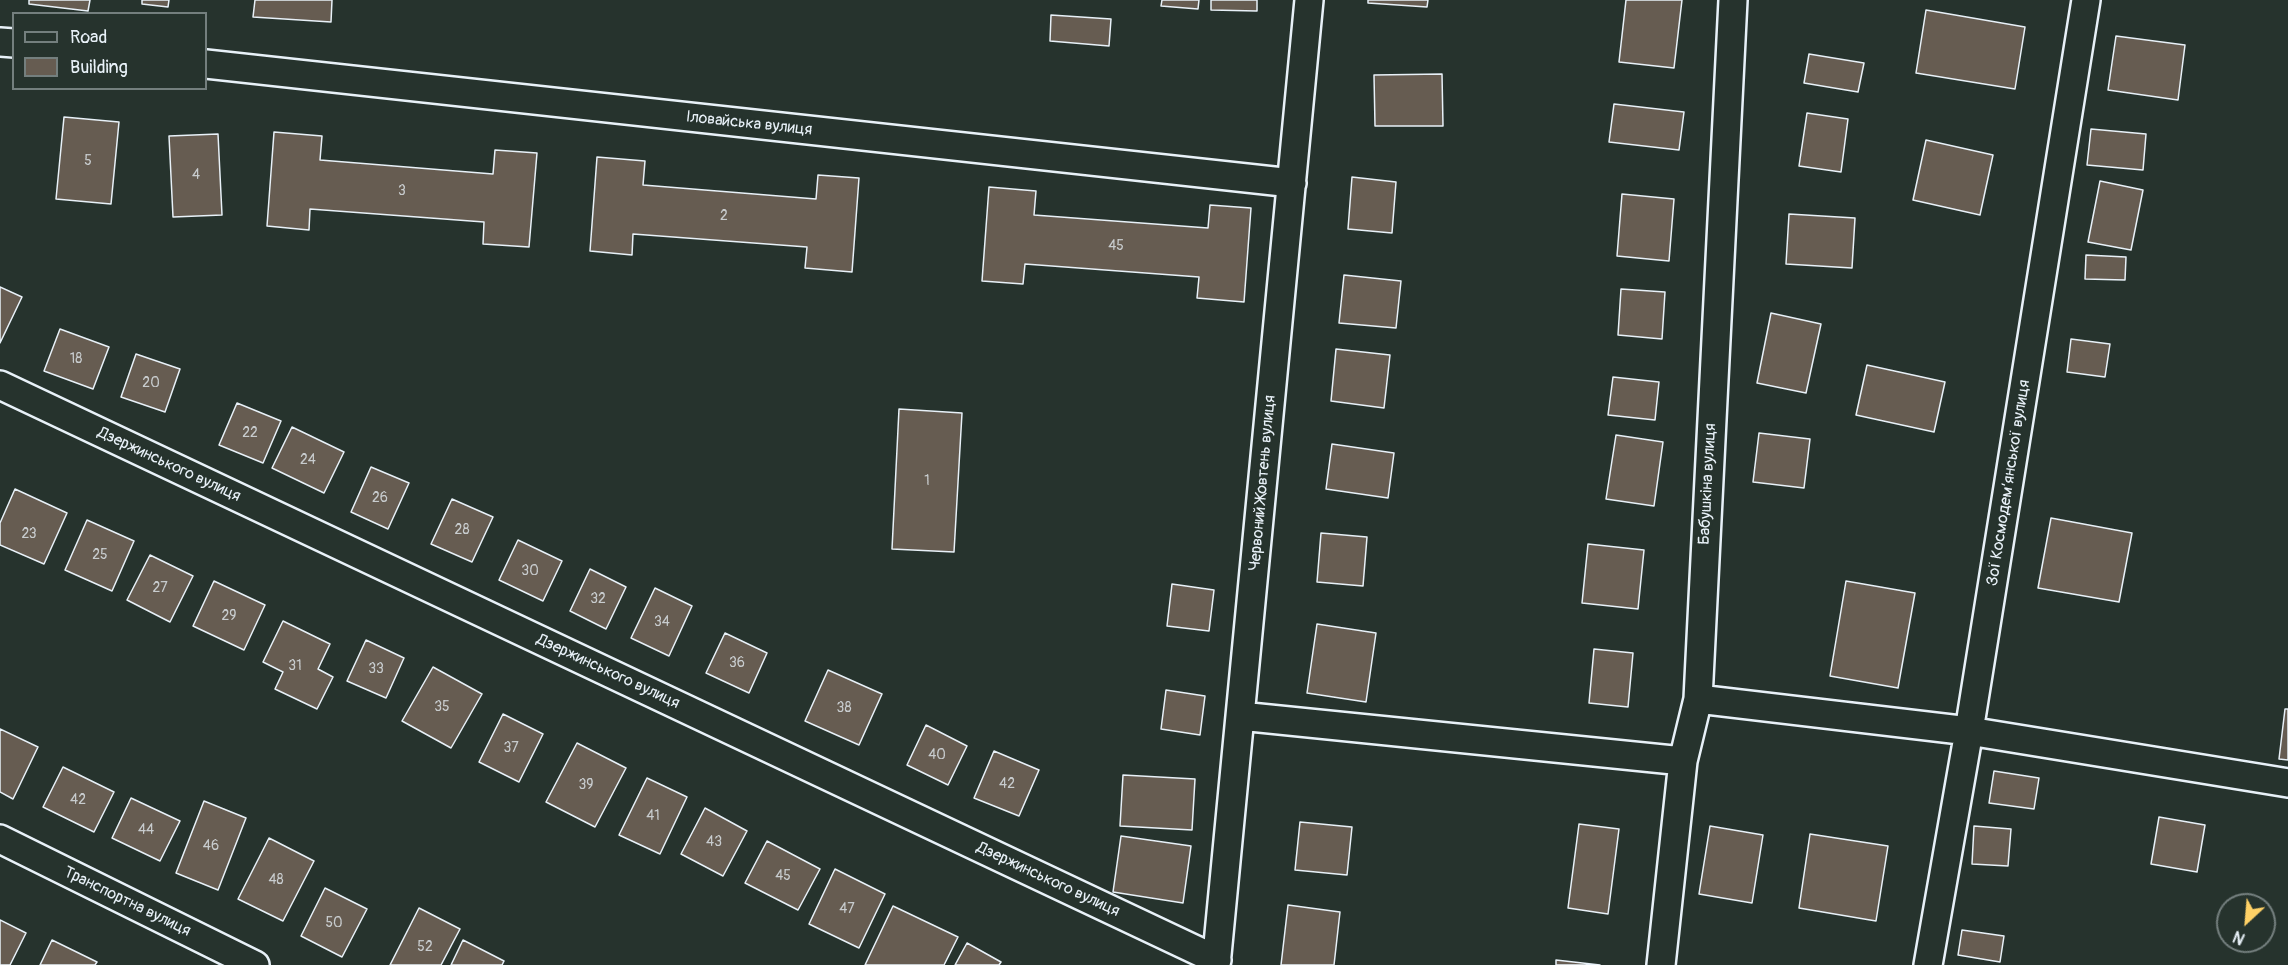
<!DOCTYPE html>
<html>
<head>
<meta charset="utf-8">
<style>
  body { margin:0 }
  #map { position:relative; width:2288px; height:965px; overflow:hidden; background:#26332d; font-family:Pangolin,sans-serif }
  canvas { display:block }
  .legend { position:absolute; left:12px; top:12px; width:195px; height:78px; box-sizing:border-box; background:#26332d; border:2px solid #747f7e; margin:0; padding:8px 10px; list-style:none; font-size:18px; color:#e8f1f8 }
  .legend li { display:flex; align-items:center; gap:12px; height:30px }
  .legend b { width:30px; border:2px solid #747f7e }
  .north { position:absolute; left:2216px; top:893px; width:60px; height:60px; box-sizing:border-box; background:#26332d; border:2px solid #747f7e; border-radius:50%; rotate:206deg; font-size:16px; font-weight:700; line-height:24px; text-align:center; color:#e8f1f8 }
  .north::after { content:''; display:block; margin:auto; width:21px; height:27px; background:#ffd166; clip-path:polygon(50% 0,100% 100%,50% 72%,0 100%) }
</style>
</head>
<body>
<div id="map">
<canvas width="2288" height="965"></canvas>
<ul class="legend">
<li><b style="height:8px;background:#26332d"></b>Road</li>
<li><b style="height:16px;background:#665c51"></b>Building</li>
</ul>
<div class="north">N</div>
</div>
<script>
const context = document.querySelector('canvas').getContext('2d');
context.lineJoin = 'round';
function fill(path, color) {
  context.fillStyle = color;
  context.fill(path, 'evenodd');
}
function strokePath(path, color, width, dash) {
  context.strokeStyle = color;
  context.lineWidth = width;
  context.lineCap = dash ? 'butt' : 'round';
  context.setLineDash(dash || []);
  context.stroke(path);
}
function label(font, color, halo, rows, align = 'center') {
  context.font = font + ' Pangolin,sans-serif';
  context.lineWidth = 4.5;
  context.setLineDash([]);
  context.textBaseline = 'middle';
  context.strokeStyle = halo;
  context.fillStyle = color;
  for (const [text, x, y, turn = 0] of rows) {
    context.save();
    context.translate(x, y);
    context.rotate((+turn || 0) * Math.PI / 180);
    context.textAlign = isNaN(turn) ? turn : align;
    if (halo) context.strokeText(text, 0, 0);
    context.fillText(text, 0, 0);
    context.restore();
  }
}
const building = new Path2D(`
  M29 0H90L88 11 29 4Z
  M142 0H169L168 7 142 4Z
  M255 0H332L331 22 253 17Z
  M1162 0H1199L1198 9 1161 6Z
  M1211 0H1257V11L1211 10Z
  M1368 0H1428L1427 7 1368 3Z
  M1626 0H1682L1674 68 1619 62Z
  M1926 10 2025 27 2015 89 1916 73Z
  M1051 15 1111 19 1109 46 1050 41Z
  M2116 36 2185 45 2178 100 2108 90Z
  M1809 54 1864 63 1858 92 1804 83Z
  M1442 74 1443 126H1375L1374 75Z
  M1614 104 1684 112 1679 150 1609 142Z
  M1807 113 1848 119 1841 172 1799 166Z
  M64 117 119 122 111 204 56 199Z
  M2091 129 2146 134 2143 170 2087 165Z
  M274 132 322 136 320 160 493 174 495 150 537 153 529 247 483 244 484 222 310 209 309 230 267 226Z
  M218 134 222 215 173 217 169 136Z
  M1926 140 1993 155 1980 215 1913 200Z
  M597 157 645 161 643 185 816 199 818 175 859 178 852 272 805 268 807 247 633 234 632 255 590 251Z
  M1352 177 1396 182 1392 233 1348 229Z
  M2100 181 2143 190 2131 250 2088 242Z
  M989 187 1036 191 1034 215 1208 228 1210 205 1251 208 1244 302 1197 298 1199 277 1025 264 1023 284 982 281Z
  M1622 194 1674 199 1669 261 1617 256Z
  M1789 214 1855 218 1852 268 1786 264Z
  M2086 255 2126 257 2125 280 2085 279Z
  M1344 275 1401 281 1396 328 1339 323Z
  M0 287 22 297 0 343Z
  M1621 289 1665 292 1662 339 1618 335Z
  M1771 313 1821 324 1806 393 1757 383Z
  M60 329 109 347 93 389 44 371Z
  M2071 339 2110 344 2105 377 2067 372Z
  M1336 349 1390 355 1384 408 1331 401Z
  M136 354 180 369 165 412 121 397Z
  M1867 365 1945 382 1934 432 1856 415Z
  M1613 377 1659 382 1655 420 1608 415Z
  M237 403 281 421 263 463 219 445Z
  M899 409 962 413 954 552 892 549Z
  M292 427 344 452 324 493 272 468Z
  M1759 433 1810 439 1804 488 1753 482Z
  M1616 435 1663 442 1654 506 1606 499Z
  M1332 444 1394 453 1388 498 1326 489Z
  M371 467 409 483 388 529 351 512Z
  M15 489 67 513 44 564 0 545V523Z
  M452 499 493 517 472 562 431 544Z
  M2051 518 2132 533 2119 602 2038 588Z
  M87 520 134 541 112 591 65 570Z
  M1321 533 1367 537 1363 586 1317 582Z
  M518 540 562 561 543 601 499 580Z
  M1588 544 1644 550 1638 609 1582 603Z
  M150 555 193 576 170 622 127 600Z
  M590 569 626 587 606 629 570 611Z
  M214 581 265 605 244 650 193 626Z
  M1846 581 1915 593 1898 688 1830 676Z
  M1172 584 1214 590 1209 631 1167 626Z
  M655 588 692 606 669 656 631 638Z
  M283 621 330 644 318 669 333 677 317 709 275 689 283 672 263 662Z
  M1317 624 1376 633 1366 702 1307 693Z
  M725 633 767 653 749 693 706 673Z
  M366 640 404 658 386 698 347 681Z
  M1594 649 1633 653 1628 707 1589 703Z
  M433 667 482 694 451 748 402 721Z
  M828 670 882 694 859 745 805 721Z
  M1166 690 1205 696 1200 735 1161 729Z
  M2285 709H2288V760L2279 759Z
  M503 714 543 734 519 782 479 762Z
  M926 725 967 746 948 785 907 765Z
  M0 729 38 747 13 799 0 792Z
  M577 743 626 768 595 827 546 802Z
  M994 751 1039 770 1019 816 974 798Z
  M63 767 114 792 94 832 43 807Z
  M1994 771 2039 778 2034 809 1989 803Z
  M1123 775 1195 779 1192 830 1120 826Z
  M647 778 687 797 660 854 619 835Z
  M131 798 180 821 160 861 112 838Z
  M204 801 246 818 218 890 176 873Z
  M705 808 747 831 723 876 681 854Z
  M2159 817 2205 825 2197 872 2151 864Z
  M1300 822 1352 827 1347 875 1295 870Z
  M1579 824 1619 829 1608 914 1568 908Z
  M1710 826 1763 835 1752 903 1699 894Z
  M1974 826 2011 829 2008 866 1972 864Z
  M1810 834 1888 846 1876 921 1799 908Z
  M1121 836 1191 846 1183 903 1113 892Z
  M269 838 314 861 283 921 238 899Z
  M767 841 820 869 798 910 745 883Z
  M835 869 885 894 859 948 809 924Z
  M325 888 367 909 342 957 301 936Z
  M1288 905 1340 912 1334 965H1281Z
  M893 906 958 937 944 965H865Z
  M419 908 460 929 441 965H390Z
  M0 920 26 933 10 965H0Z
  M1962 930 2004 936 2000 962 1958 955Z
  M52 940 97 962 95 965H40Z
  M463 940 504 961 502 965H451Z
  M967 943 1001 962 999 965H955Z
  M1556 960 1600 965H1556Z`);
fill(building, '#665c51');
strokePath(building, '#e8f1f8', 1.5);
const street = new Path2D(`
  M0 42 14 43
  M206 64 1292 183
  M0 385 1217 960
  M1698 699 1969 731 2288 783
  M1240 716 1683 761
  M0 839 255 965
  M1216 965 1309 0
  M1661 965 1683 761 1698 699 1733 0
  M1928 965 1969 731 2086 0`);
strokePath(street, '#e8f1f8', 32);
strokePath(street, '#26332d', 27);
label('14px', '#c8ccce', null, [
  ["5",88,161],
  ["4",196,175],
  ["3",402,191],
  ["2",724,216],
  ["45",1116,246],
  ["18",76,359],
  ["20",151,383],
  ["22",250,433],
  ["24",308,460],
  ["1",927,481],
  ["26",380,498],
  ["28",462,530],
  ["23",29,534],
  ["25",100,555],
  ["30",530,571],
  ["27",160,588],
  ["32",598,599],
  ["29",229,616],
  ["34",662,622],
  ["36",737,663],
  ["31",295,666],
  ["33",376,669],
  ["35",442,707],
  ["38",844,708],
  ["37",511,748],
  ["40",937,755],
  ["42",1007,784],
  ["39",586,785],
  ["42",78,800],
  ["41",653,816],
  ["44",146,830],
  ["43",714,842],
  ["46",211,846],
  ["45",783,876],
  ["48",276,880],
  ["47",847,909],
  ["50",334,923],
  ["52",425,947]
]);
label('16px', '#e8f1f8', '#26332d', [
  ["Іловайська вулиця",749,124,6],
  ["Дзержинського вулиця",169,465,25],
  ["Червоний Жовтень вулиця",1263,483,-85],
  ["Зої Космодем’янської вулиця",2009,483,-81],
  ["Бабушкіна вулиця",1708,484,-87],
  ["Дзержинського вулиця",608,672,25],
  ["Дзержинського вулиця",1048,880,25],
  ["Транспортна вулиця",127,902,26]
]);
</script>
</body>
</html>
